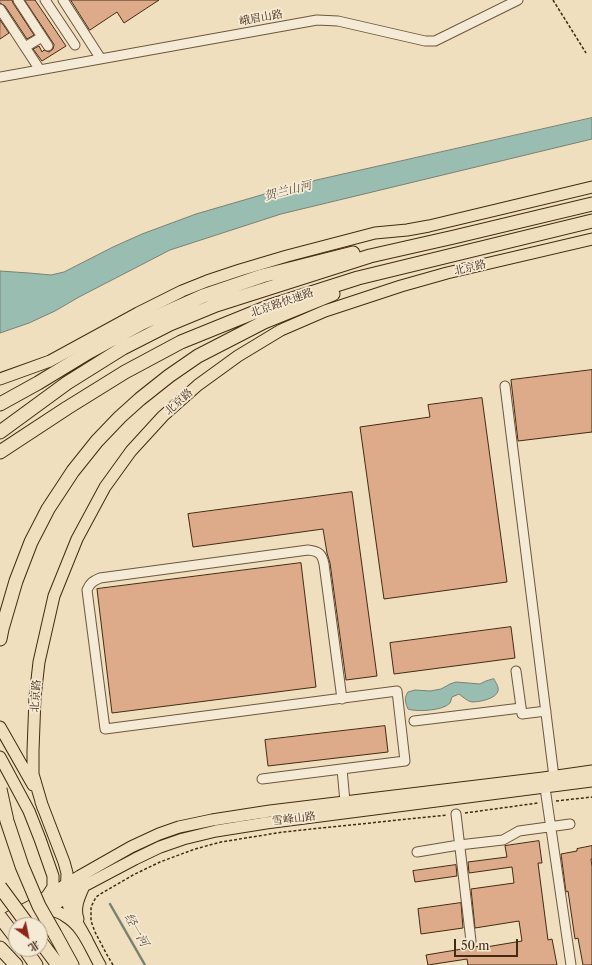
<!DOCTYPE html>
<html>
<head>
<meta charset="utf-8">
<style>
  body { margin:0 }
  #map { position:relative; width:592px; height:965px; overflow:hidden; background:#efdfbf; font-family:"Libre Caslon Text","Noto Serif SC",serif }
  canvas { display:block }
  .north { position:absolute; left:8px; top:917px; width:40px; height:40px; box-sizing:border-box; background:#f5ead5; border:1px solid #ae9d87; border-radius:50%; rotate:147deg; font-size:11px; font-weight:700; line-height:16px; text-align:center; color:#432a12 }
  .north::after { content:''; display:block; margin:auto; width:14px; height:18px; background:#8f2418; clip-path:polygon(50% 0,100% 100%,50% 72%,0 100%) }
  .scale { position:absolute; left:454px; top:939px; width:64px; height:18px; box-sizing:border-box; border:2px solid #432a12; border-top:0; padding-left:5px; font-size:12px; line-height:14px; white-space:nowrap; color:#432a12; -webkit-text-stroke:3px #f5ead5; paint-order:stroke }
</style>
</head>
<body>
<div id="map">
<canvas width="592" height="965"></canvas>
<div class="north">北</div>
<div class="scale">50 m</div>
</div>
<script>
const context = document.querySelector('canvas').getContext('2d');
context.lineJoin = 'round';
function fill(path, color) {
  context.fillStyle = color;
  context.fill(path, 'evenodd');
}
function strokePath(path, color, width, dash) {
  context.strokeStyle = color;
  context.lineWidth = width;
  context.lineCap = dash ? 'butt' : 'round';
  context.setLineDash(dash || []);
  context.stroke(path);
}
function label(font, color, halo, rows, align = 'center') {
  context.font = font + ' "Libre Caslon Text","Noto Serif SC",serif';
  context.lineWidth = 3.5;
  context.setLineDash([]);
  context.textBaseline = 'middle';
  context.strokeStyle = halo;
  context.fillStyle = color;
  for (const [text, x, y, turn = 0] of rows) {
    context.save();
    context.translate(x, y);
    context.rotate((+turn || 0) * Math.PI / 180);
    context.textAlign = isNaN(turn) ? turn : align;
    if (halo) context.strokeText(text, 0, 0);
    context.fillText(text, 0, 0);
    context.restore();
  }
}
const water = new Path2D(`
  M592 118V139L281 214 170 250 79 297 55 311 29 323 0 333V271L29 273 51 275 64 272 113 247 142 234 196 214 299 184Z
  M494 679C496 683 499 687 498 691 496 699 479 702 472 702 467 701 463 697 459 694L452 697C451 699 451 701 450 703 443 711 416 712 408 709 405 702 404 698 408 692L415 690 430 691 441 689 450 684 456 682 480 684 486 681Z`);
fill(water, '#9abdb2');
strokePath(water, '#778272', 1);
strokePath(new Path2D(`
  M110 904 145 965`), '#778272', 2.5);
const building = new Path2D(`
  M0 0H12L13 3 34 35 27 39 5 6 0 3Z
  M25 0H35L66 46 42 61 33 49 39 46 42 52 44 50 49 52 53 49 54 45Z
  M71 0H159L124 23 117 12 90 30Z
  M0 20 9 33 0 39Z
  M592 370V432L518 441 511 380Z
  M482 398 507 582 384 599 360 427 430 417 428 405Z
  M352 492 377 676 346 680 330 563 327 553 323 529 193 547 188 514Z
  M301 563 316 687 112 713 97 589Z
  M511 627 515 658 394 674 390 643Z
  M385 726 388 752 268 766 265 740Z
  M539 841 542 863H538L548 940 552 939 557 965H468L467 959 428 965 426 955 480 946V948L522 941 519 921 475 928 471 889 514 883 512 867 469 873 468 862 507 857 505 846Z
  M592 846V859H591L592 867V965H583L578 938 575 939 568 891 566 892 561 854 577 851V849Z
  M456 865 457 876 415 882 413 871Z
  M461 903 463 928 421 934 418 909Z`);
fill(building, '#ddab8a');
strokePath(building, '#432a12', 1);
const minor = new Path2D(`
  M18 0 48 46
  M45 0 75 45
  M63 0 101 59
  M0 9 40 70
  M25 47 42 37
  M0 77 317 20 338 21 425 41H435L518 0
  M505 386 554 777
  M516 671 522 714 546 711
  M414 721 521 708
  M342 769 345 802
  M262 779 405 761 397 691 105 729 87 590C90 583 93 581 100 578L308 550C319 551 322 554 324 564L342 699
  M544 781 571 965
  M456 814 471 941
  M417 852 459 845 503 840 519 831 570 824`);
const major = new Path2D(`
  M0 379 50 361 138 313 182 291 207 281 240 270 287 256 375 233 407 230 429 226 592 187
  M0 727 33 785
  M0 757 29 811 40 839 53 876V887L47 896
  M41 802 64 862 67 873 66 898 70 910 87 940
  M43 808 33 774V751L35 697 39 662 54 596 77 539 105 487 131 451 163 416 198 385 238 356 281 330 325 311 401 286 447 273 592 239
  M47 909C54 911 60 912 65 916 83 926 90 948 100 965
  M78 919C74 908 79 897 84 886
  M0 922 33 905 80 876 131 847 159 834 179 827 212 820 270 811 543 778 592 771
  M17 925 54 905 84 886 135 859 160 847 183 839 216 831 266 823 592 781`);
const highway = new Path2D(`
  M0 404 38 383 89 352 142 323 203 296 262 276 353 253
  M0 432 67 383 123 348 170 324 216 305 370 256 454 237 592 204
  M0 452 67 408 125 372 181 342 270 306 358 278 592 221
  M0 639 2 629 16 581 31 542 48 509 73 471 97 441 120 417 140 399 169 376 198 356 264 322 333 294
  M55 934 72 965
  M40 941 58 965
  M0 948 16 965
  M25 949 36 965`);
strokePath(minor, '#6e573d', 11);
strokePath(major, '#432a12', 13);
strokePath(highway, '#432a12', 15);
strokePath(new Path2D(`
  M553 0 586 53
  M556 801 592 797
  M465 813 538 803
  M113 965 106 953 95 932 91 921V907L96 897 102 893 133 875 160 862 195 849 221 842 283 832 447 815`), '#432a12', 1.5, [3, 2]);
strokePath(minor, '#f5ead5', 9);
strokePath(major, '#efdfbf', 11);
strokePath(highway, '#efdfbf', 13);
const highwayBridge = new Path2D(`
  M0 789 7 821 22 866 39 906 55 934
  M0 887 28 925
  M0 917 16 938`);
strokePath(highwayBridge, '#432a12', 15, []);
strokePath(highwayBridge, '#efdfbf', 13);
label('11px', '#432a12', '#f5ead5', [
  ["峨眉山路",261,18,-10],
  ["北京路",470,268,-13],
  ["北京路快速路",282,303,-19],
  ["北京路",179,402,-42],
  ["北京路",36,696,-86],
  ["雪峰山路",294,819,-7]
]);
label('italic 12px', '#594f3a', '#f5ead5', [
  ["贺兰山河",288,191,-14],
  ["经一河",136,930,60]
]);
</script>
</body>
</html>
